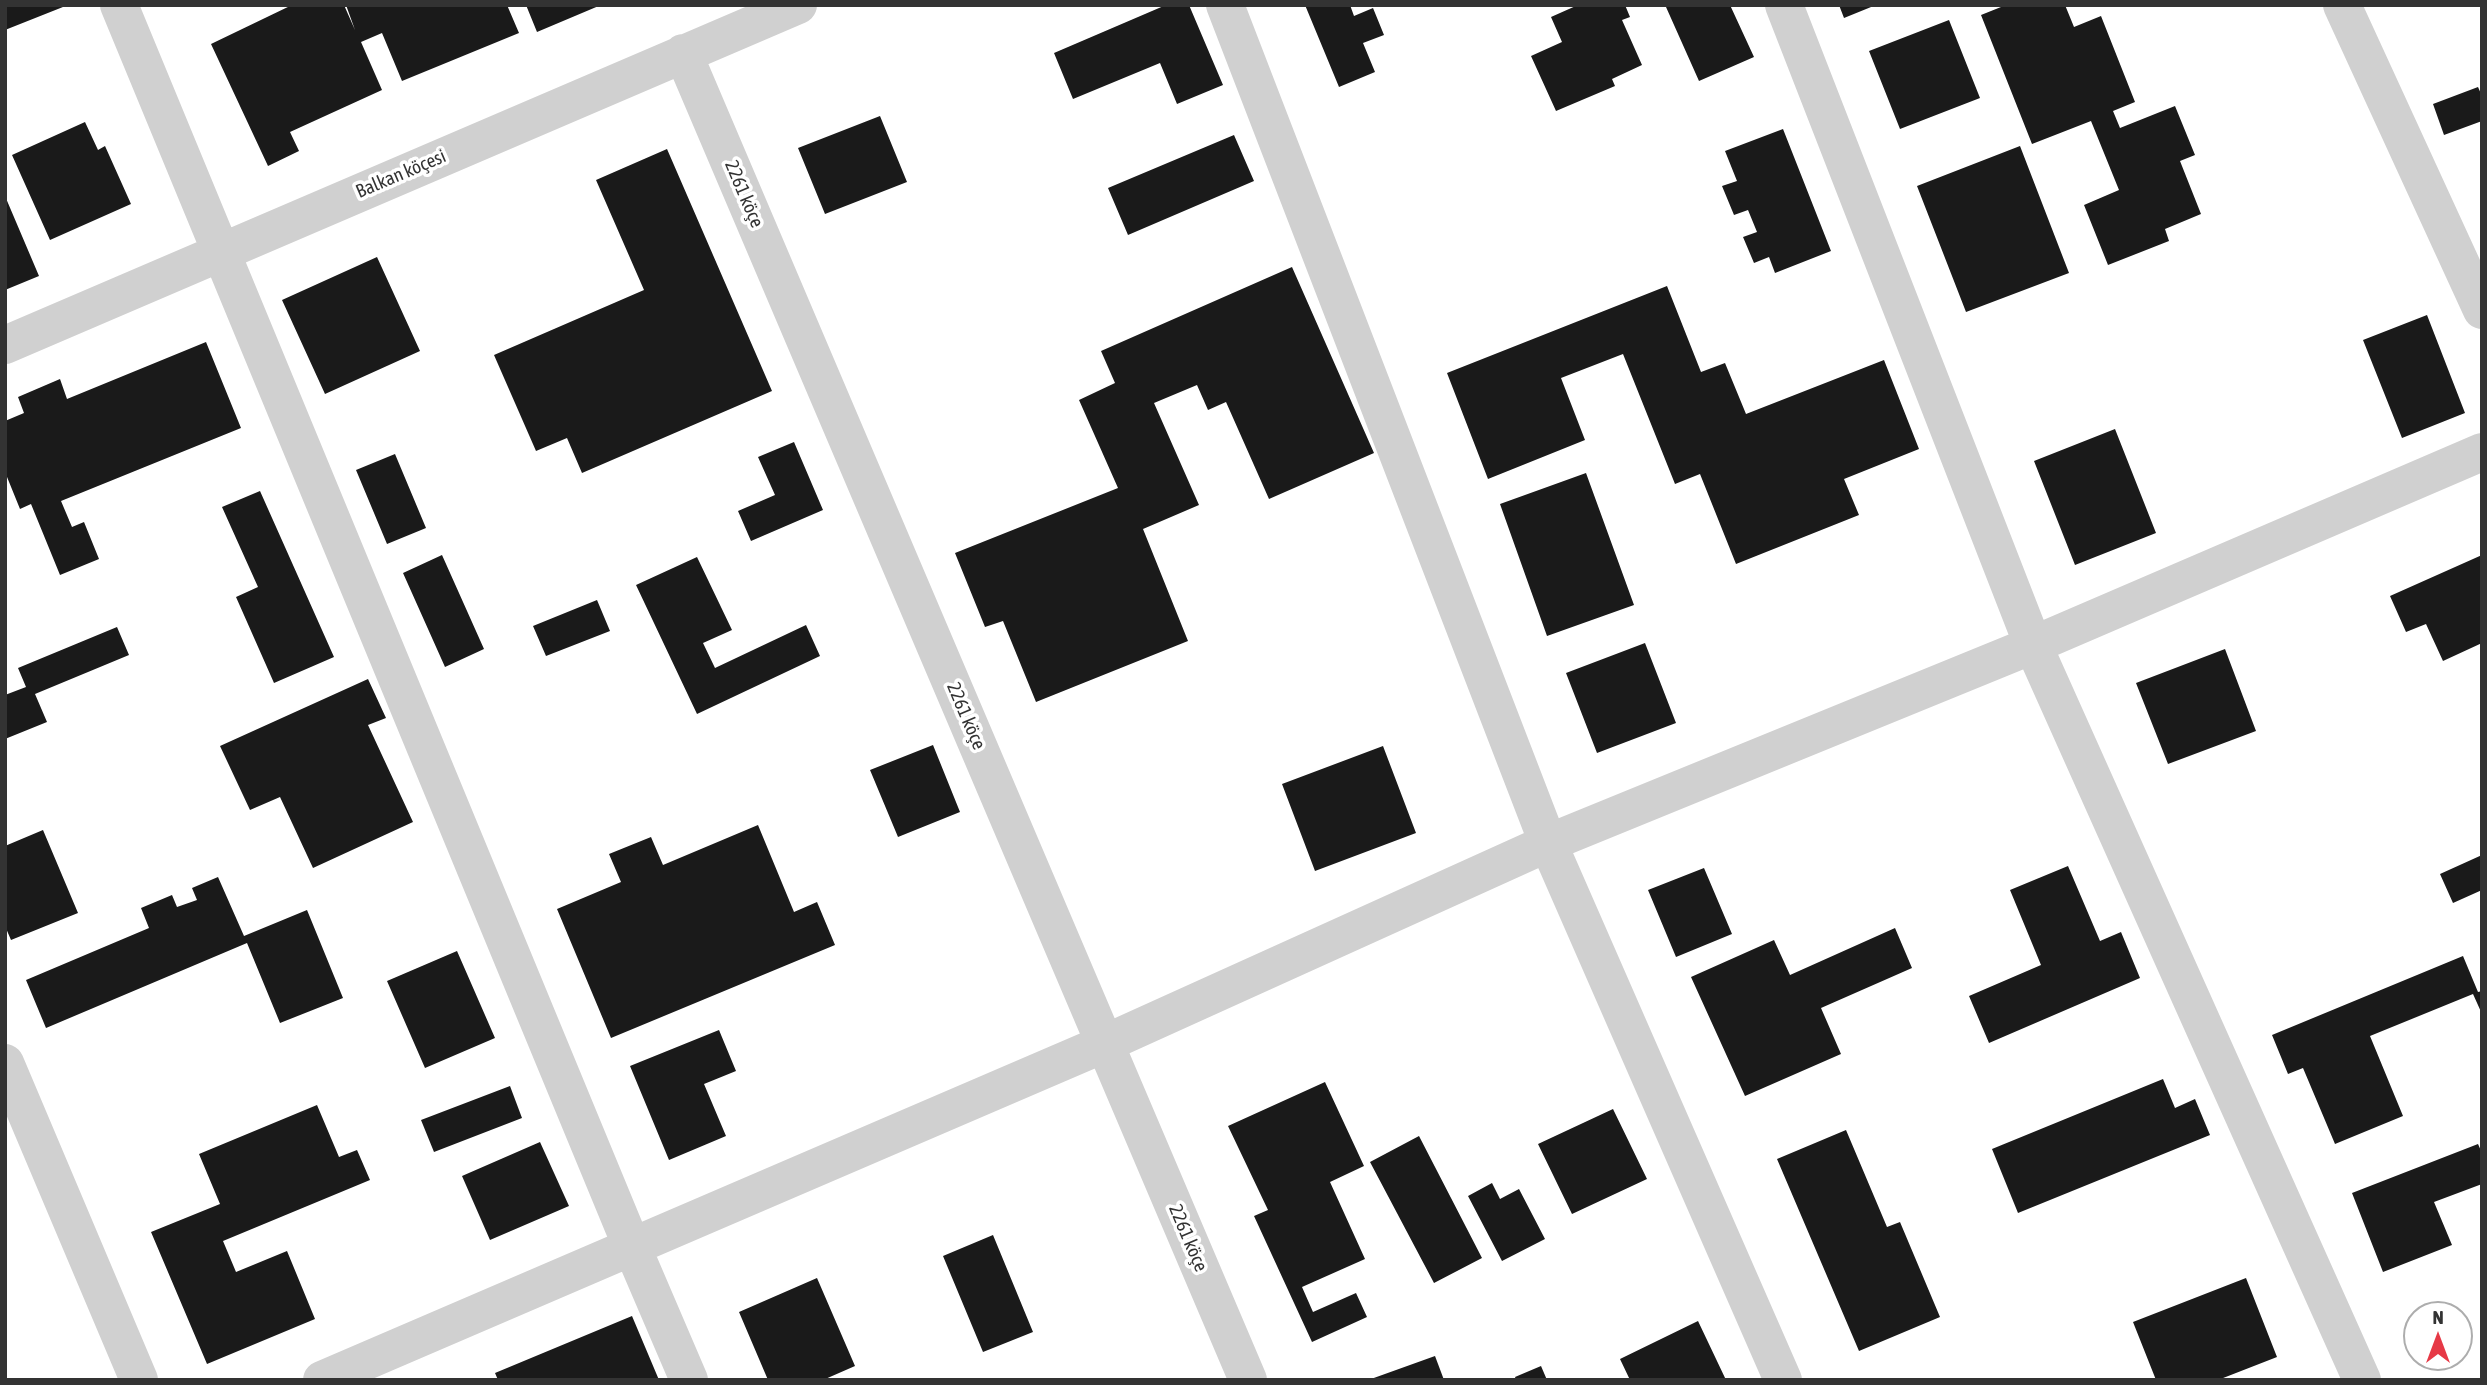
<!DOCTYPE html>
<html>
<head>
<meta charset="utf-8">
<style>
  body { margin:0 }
  #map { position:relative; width:2487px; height:1385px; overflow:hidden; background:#fff; font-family:"Asap Condensed",sans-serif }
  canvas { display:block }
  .frame { position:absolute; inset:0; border:7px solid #333; pointer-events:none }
  .north { position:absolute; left:2403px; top:1301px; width:70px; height:70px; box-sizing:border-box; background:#fff; border:2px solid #adadad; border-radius:50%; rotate:0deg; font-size:19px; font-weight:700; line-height:28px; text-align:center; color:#333 }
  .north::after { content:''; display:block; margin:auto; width:24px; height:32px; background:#e63946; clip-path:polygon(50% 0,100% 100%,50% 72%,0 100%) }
</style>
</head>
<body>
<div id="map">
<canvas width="2487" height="1385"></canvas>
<div class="frame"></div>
<div class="north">N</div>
</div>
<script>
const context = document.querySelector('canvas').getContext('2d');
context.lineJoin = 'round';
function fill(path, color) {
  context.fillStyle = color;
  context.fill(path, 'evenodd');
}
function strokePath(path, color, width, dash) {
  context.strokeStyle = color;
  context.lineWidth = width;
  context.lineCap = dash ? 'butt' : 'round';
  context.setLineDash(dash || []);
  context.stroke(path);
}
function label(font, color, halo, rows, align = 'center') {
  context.font = font + ' "Asap Condensed",sans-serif';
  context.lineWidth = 7;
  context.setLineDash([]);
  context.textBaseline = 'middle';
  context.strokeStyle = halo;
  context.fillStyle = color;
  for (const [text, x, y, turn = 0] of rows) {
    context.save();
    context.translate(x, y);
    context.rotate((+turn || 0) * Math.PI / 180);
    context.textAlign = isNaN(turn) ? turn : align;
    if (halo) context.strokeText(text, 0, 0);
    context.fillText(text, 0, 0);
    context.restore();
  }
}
fill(new Path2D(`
  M5 5H68L5 30Z
  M292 5H344L355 30 346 5H507L519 33 402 81 382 33 361 42 382 90 290 132 299 151 268 166 211 44Z
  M526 5H601L537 32Z
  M1166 5H1189L1223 85 1177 104 1160 63 1073 99 1054 53Z
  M1305 5H1350L1354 16 1373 8 1384 35 1363 43 1375 72 1339 87Z
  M1578 5H1625L1630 17 1622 20 1642 65 1612 79 1615 86 1556 111 1531 56 1562 42 1551 17Z
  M1669 5H1730L1754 57 1699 81 1666 7Z
  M1839 5H1876L1844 18Z
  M2006 5H2065L2074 27 2101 16 2135 102 2113 111 2120 128 2175 106 2195 155 2180 161 2201 214 2165 229 2169 241 2108 265 2084 205 2119 190 2091 121 2032 144 1981 15Z
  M1949 20 1980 98 1900 129 1869 51Z
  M2478 87 2482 96V121L2444 135 2433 104Z
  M880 116 907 182 825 214 798 148Z
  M85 122 98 150 105 146 131 204 50 240 12 155Z
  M1783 129 1831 251 1775 273 1769 257 1754 263 1743 237 1757 232 1748 210 1734 215 1722 186 1737 181 1725 151Z
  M1234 135 1254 181 1128 235 1108 188Z
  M2020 146 2069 273 1966 312 1917 186Z
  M667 149 772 391 582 473 567 438 536 451 494 355 644 290 596 180Z
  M5 196 39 276 5 290Z
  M377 257 420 351 325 394 282 300Z
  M1292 267 1374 453 1269 499 1226 402 1208 410 1197 385 1154 403 1199 505 1143 529 1188 641 1036 702 1003 621 985 627 955 553 1118 488 1079 400 1115 383 1101 351Z
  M1667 286 1701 372 1725 363 1746 414 1884 360 1919 449 1844 479 1859 515 1736 564 1700 474 1675 484 1623 354 1561 378 1585 440 1488 479 1447 373Z
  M2427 315 2465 413 2402 438 2363 340Z
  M206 342 241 428 61 501 72 527 84 522 99 559 60 575 31 504 20 509 5 472V421L24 413 18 397 60 379 67 399Z
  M2115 429 2156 533 2075 565 2034 461Z
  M794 442 823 510 751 541 738 511 775 495 758 457Z
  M395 454 426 528 387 544 356 470Z
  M1586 473 1634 605 1547 636 1500 504Z
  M260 491 334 657 274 683 236 597 258 587 222 507Z
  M442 555 484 649 445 667 403 573Z
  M2482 555V643L2443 661 2426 624 2406 632 2390 596Z
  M697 557 732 630 703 643 715 668 806 625 820 656 697 714 636 585Z
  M597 600 610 631 546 656 533 626Z
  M117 627 129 655 35 694 47 722 5 739V695L26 687 18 668Z
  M1645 643 1676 723 1597 753 1566 673Z
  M2225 649 2256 731 2168 764 2136 683Z
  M368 679 386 718 368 725 413 822 313 868 280 797 250 810 220 746Z
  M933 745 960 812 898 837 870 770Z
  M1383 746 1416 833 1315 871 1282 784Z
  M758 825 794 912 817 902 835 945 611 1038 557 909 621 882 609 854 651 837 663 865Z
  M43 830 78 913 11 940 5 926V846Z
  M2482 855V890L2453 903 2440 874Z
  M2068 866 2100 941 2121 932 2140 978 1989 1043 1969 996 2041 965 2010 890Z
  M1704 868 1732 934 1676 957 1648 890Z
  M218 877 244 936 307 910 343 998 280 1023 247 943 46 1028 26 980 149 928 141 908 172 895 177 907 197 900 192 888Z
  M1895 928 1912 968 1821 1008 1841 1054 1745 1096 1691 977 1774 940 1790 975Z
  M457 951 495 1038 425 1068 387 981Z
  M2463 956 2478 992 2482 991V1014L2473 994 2370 1036 2403 1116 2335 1144 2303 1068 2288 1074 2272 1035Z
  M719 1030 736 1071 704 1084 726 1136 669 1160 630 1066Z
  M2163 1079 2175 1108 2195 1099 2210 1135 2018 1213 1992 1149Z
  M1325 1082 1364 1166 1330 1182 1365 1259 1302 1287 1313 1312 1356 1293 1367 1317 1312 1342 1254 1216 1268 1210 1228 1126Z
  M510 1086 522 1118 434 1152 421 1120Z
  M317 1105 339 1157 357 1150 370 1180 223 1241 236 1272 287 1251 315 1319 207 1364 151 1232 220 1204 199 1154Z
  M1613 1109 1647 1179 1572 1214 1538 1144Z
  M1846 1130 1887 1227 1900 1222 1940 1317 1859 1351 1777 1159Z
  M1419 1136 1482 1258 1434 1283 1370 1162Z
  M540 1142 569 1206 490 1240 462 1176Z
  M2478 1144 2482 1153V1184L2434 1202 2452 1245 2383 1272 2352 1193Z
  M1492 1183 1500 1199 1519 1189 1545 1239 1502 1261 1468 1196Z
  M993 1235 1033 1332 983 1352 943 1256Z
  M817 1278 855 1366 823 1380H768L739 1312Z
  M2246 1278 2277 1357 2218 1380H2156L2133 1322Z
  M632 1316 659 1380H498L495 1373Z
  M1698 1321 1726 1380H1630L1620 1359Z
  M1435 1356 1444 1380H1372L1371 1379Z
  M1541 1366 1547 1380H1516L1515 1377Z`), '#1a1a1a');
strokePath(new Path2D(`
  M119 5 632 1247 689 1380
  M1225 5 1548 843 1783 1380
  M1784 5 2033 645 2362 1380
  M2342 5 2482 310
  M683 53 1248 1380
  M5 345 798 5
  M5 1063 139 1380
  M322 1380 1106 1043 1548 843 2033 645 2482 452`), '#d0d0d0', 38);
label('19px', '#333', '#fff', [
  ["Balkan köçesi",401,174,-23],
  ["2261 köçe",744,194,67],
  ["2261 köçe",966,716,67],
  ["2261 köçe",1188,1238,67]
]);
</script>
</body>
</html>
